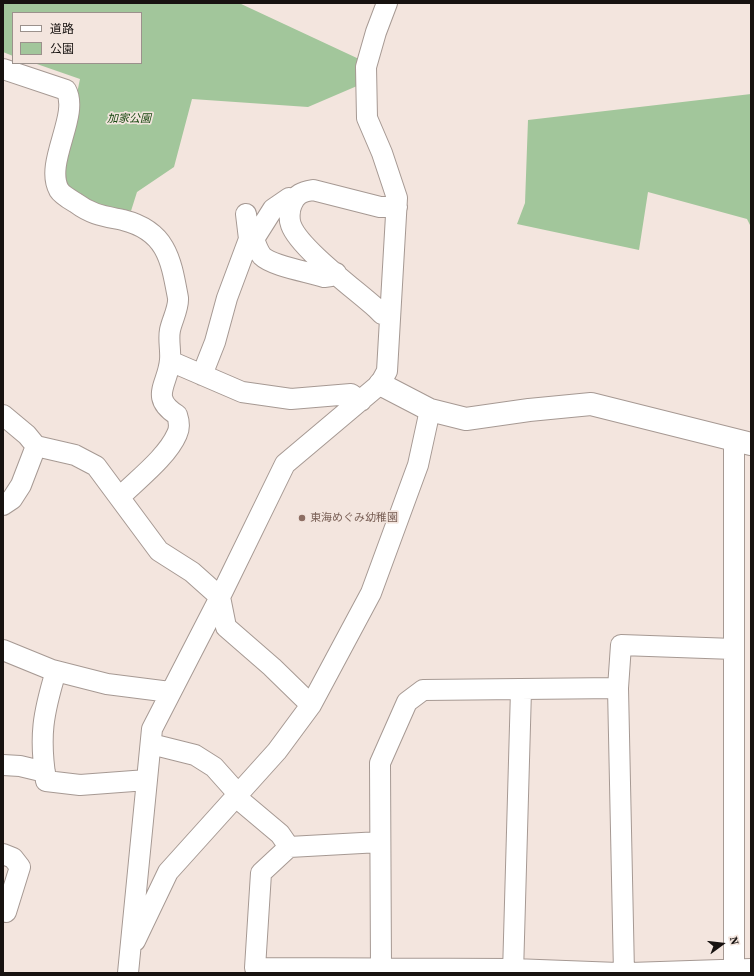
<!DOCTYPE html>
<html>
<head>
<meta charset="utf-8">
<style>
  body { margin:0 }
  #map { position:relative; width:754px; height:976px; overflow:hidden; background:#f3e5de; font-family:"Source Serif 4","Noto Sans JP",serif }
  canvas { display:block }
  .frame { position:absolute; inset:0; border:4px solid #171210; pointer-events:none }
  .legend { position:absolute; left:12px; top:12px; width:130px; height:52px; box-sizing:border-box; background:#f3e5de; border:1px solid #9b918c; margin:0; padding:5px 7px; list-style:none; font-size:12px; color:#171210 }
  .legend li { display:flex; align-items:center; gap:8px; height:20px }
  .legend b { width:20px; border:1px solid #9b918c }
  .north { position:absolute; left:702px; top:924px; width:40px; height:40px; -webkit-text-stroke:3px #f3e5de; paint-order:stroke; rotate:75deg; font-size:11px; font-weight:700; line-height:16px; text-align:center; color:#171210 }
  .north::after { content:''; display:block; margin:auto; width:14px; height:18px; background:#171210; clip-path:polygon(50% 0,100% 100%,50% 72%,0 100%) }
</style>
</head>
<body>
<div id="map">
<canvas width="754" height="976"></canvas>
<div class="frame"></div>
<ul class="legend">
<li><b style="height:5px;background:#fff"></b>道路</li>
<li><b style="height:11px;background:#a2c69b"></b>公園</li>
</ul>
<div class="north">N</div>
</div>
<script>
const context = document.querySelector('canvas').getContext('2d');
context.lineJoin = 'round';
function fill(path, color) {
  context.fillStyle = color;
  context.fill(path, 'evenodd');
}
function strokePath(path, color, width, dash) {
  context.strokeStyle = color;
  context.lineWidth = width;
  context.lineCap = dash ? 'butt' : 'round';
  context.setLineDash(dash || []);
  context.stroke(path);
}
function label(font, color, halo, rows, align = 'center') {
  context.font = font + ' "Source Serif 4","Noto Sans JP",serif';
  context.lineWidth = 3.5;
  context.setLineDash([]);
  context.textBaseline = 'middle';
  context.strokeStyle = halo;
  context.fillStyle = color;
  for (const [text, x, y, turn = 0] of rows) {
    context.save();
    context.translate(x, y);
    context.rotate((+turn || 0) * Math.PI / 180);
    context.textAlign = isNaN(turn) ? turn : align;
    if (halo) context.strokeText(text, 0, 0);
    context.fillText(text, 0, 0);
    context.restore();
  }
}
fill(new Path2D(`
  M3 3H239L359 59 357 86 308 107 192 99 174 167 137 192 131 211 101 205 68 189 61 170 80 79 34 63H141V13H13V56L3 52Z
  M751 94V227L747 219 648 192 639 250 517 224 525 203 528 120Z`), '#a2c69b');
const minor = new Path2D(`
  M3 69 66 90C80 115 44 163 59 190 62 195 71 200 76 203 92 215 104 216 123 220 167 231 171 260 178 298 179 308 172 320 170 330 168 340 171 350 170 360 168 385 149 397 177 415 179 421 180 428 177 434 167 457 138 479 120 497
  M294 199 289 198 273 209 254 239C256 245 258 251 262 256 272 266 309 272 324 277L331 276 336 273
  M246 214 249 239H254
  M390 316 382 314 376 308C356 290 299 248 291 225 289 220 289 210 292 204 296 194 302 192 313 190L380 207H397
  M170 361 242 392 291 399 351 394 361 401
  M202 375 215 342 227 298 249 239
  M3 415 27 435 36 446 75 455 96 466 159 551 192 572 220 597 226 627 272 667 311 705
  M734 441V969
  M3 505 12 499 21 485 36 446
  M3 650 52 670 107 684 170 692
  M56 671C43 714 39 736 46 781L80 785 147 780
  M151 744 195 755 214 767 239 795
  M3 765 20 766 45 772
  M236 797 280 834 289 847
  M380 842 289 847 261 873 255 968 513 969 618 973
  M3 854 13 858 20 867 6 912
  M135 941 168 872 277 751 311 705 371 593 418 465 430 410
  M381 969 380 763 407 702 423 690 618 688
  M128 973 152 729 220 597 285 464 380 384 387 371 397 198 382 153 367 118 366 67 376 32 387 3
  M513 973 521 690
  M624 973 618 688 621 645 734 649
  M630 973 751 969`);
const tertiary = new Path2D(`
  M380 384 430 410 466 419 529 410 591 404 751 444`);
strokePath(minor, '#a69993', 22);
strokePath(tertiary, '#a69993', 24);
strokePath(minor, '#fff', 20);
strokePath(tertiary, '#fff', 22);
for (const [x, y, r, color] of [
  [302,518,4,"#8d6e63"]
]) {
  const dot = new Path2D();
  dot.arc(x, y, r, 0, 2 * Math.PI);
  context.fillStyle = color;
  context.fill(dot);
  strokePath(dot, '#f3e5de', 1.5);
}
label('italic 11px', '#1b4a13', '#f3e5de', [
  ["加家公園",129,119]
]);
label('11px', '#785e54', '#f3e5de', [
  ["東海めぐみ幼稚園",310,518]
], 'left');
</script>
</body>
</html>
